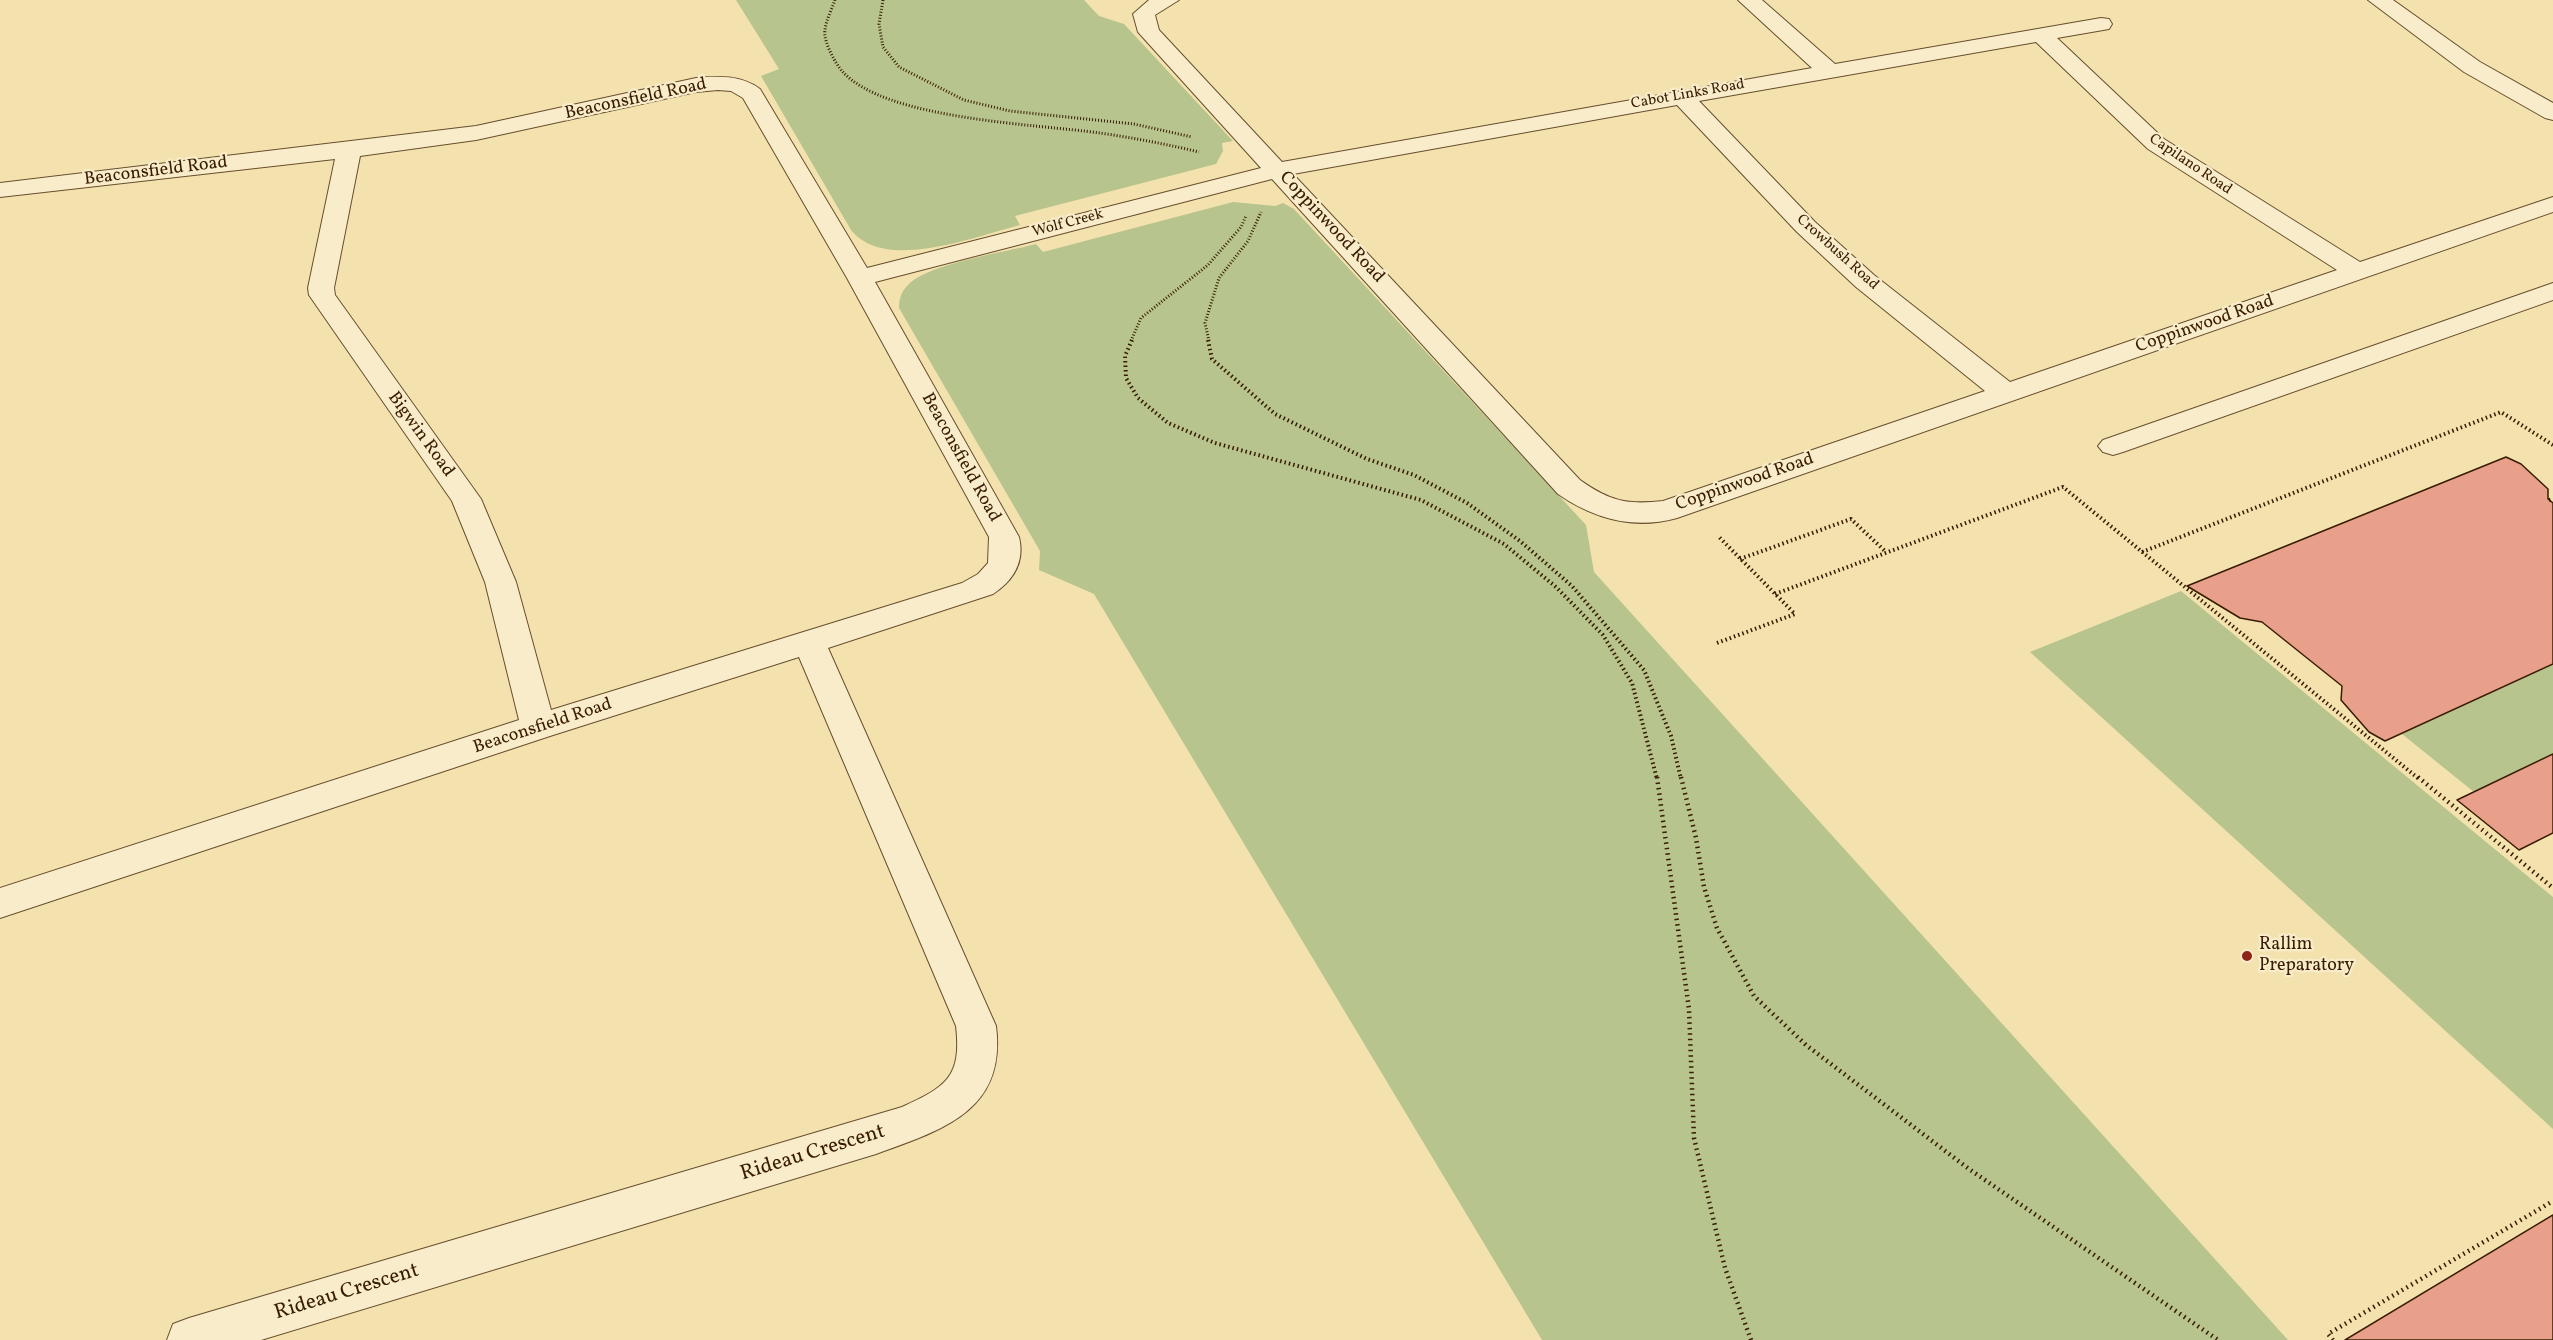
<!DOCTYPE html>
<html>
<head>
<meta charset="utf-8">
<style>
  body { margin:0 }
  canvas { display:block; background:#f4e2ae }
</style>
</head>
<body>
<canvas width="2553" height="1340"></canvas>
<script>
const context = document.querySelector('canvas').getContext('2d');
context.lineJoin = 'round';
function fill(path, color) {
  context.fillStyle = color;
  context.fill(path, 'evenodd');
}
function strokePath(path, color, width, dash) {
  context.strokeStyle = color;
  context.lineWidth = width;
  context.lineCap = dash ? 'butt' : 'round';
  context.setLineDash(dash || []);
  context.stroke(path);
}
function label(font, color, halo, rows, align = 'center') {
  context.font = font + ' Vollkorn,serif';
  context.lineWidth = 4.5;
  context.setLineDash([]);
  context.textBaseline = 'middle';
  context.strokeStyle = halo;
  context.fillStyle = color;
  for (const [text, x, y, turn = 0] of rows) {
    context.save();
    context.translate(x, y);
    context.rotate((+turn || 0) * Math.PI / 180);
    context.textAlign = isNaN(turn) ? turn : align;
    if (halo) context.strokeText(text, 0, 0);
    context.fillText(text, 0, 0);
    context.restore();
  }
}
fill(new Path2D(`
  M736 0H1084L1099 16 1124 24 1233 141 1222 143 1223 151 1216 164 1015 216 1020 225C976 236 885 273 851 230L761 76 779 69Z
  M1233 202 1275 206 1283 203 1294 209 1586 525 1594 572 2288 1340H1542L1094 594 1039 570 1040 551 899 308C899 298 902 290 910 283 932 263 1006 252 1036 244L1043 252Z
  M2181 591 2553 897V1129L2030 652Z
  M2553 664V754L2474 792 2402 734Z`), '#b7c48e');
const building = new Path2D(`
  M2506 457 2521 464 2548 489V499L2553 503V664L2385 741 2369 732 2341 700 2342 686 2262 622 2240 618 2187 586Z
  M2553 754V833L2519 850 2457 800Z
  M2553 1215V1340H2345Z`);
fill(building, '#e8a08b');
strokePath(building, '#391c02', 1.5);
const minor = new Path2D(`
  M1149 0H1179L1155 15 1159 30 1282 162 1812 68 1738 0H1762L1835 64 2101 18 2109 19 2112 24 2109 29 2057 38 2164 139 2360 262 2553 197V212L1677 518C1634 530 1594 519 1558 494L1272 179 875 282 1019 537C1025 562 1013 581 993 594L828 648 996 1026C1007 1111 942 1130 876 1154L261 1340H167L173 1324 189 1318 902 1107C946 1087 962 1077 956 1026L799 657 550 736 0 918V888L519 720 485 582 452 501 309 295 308 288 335 159 0 197V183L476 126 696 78C719 76 741 75 760 89L867 268 1261 168 1138 32 1133 14ZM2036 42 2148 149 2337 270 2010 382 1874 275 1815 222 1699 101ZM718 90 731 91 743 98 847 278 989 537 988 563 978 574 962 583 551 710 516 582 481 499 335 295 334 288 360 156 476 140 696 92ZM1677 105 1797 232 1856 287 1985 391 1663 501C1626 505 1610 501 1580 480L1293 174Z
  M2368 0H2393L2480 62 2553 103V120L2545 118 2464 72Z
  M2553 283V300L2123 452 2113 455 2103 452 2098 446 2103 440Z`);
strokePath(minor, '#684e2d', 2);
strokePath(new Path2D(`
  M835 0C832 9 826 20 825 30 823 41 835 63 842 71 885 120 1037 124 1100 133 1134 138 1166 144 1199 152
  M883 0 879 24 883 47 899 67 964 100 1010 111 1134 124 1192 137
  M1131 341 1141 318 1208 265 1241 227 1246 216
  M1209 341 1205 323 1219 278 1248 241 1261 212`), '#391c02', 3, [1, 2]);
strokePath(new Path2D(`
  M1132 340 1125 356 1126 378 1138 398 1168 423 1215 443 1421 500 1504 544 1556 587 1603 635 1632 683 1657 779
  M1208 340 1212 359 1275 414 1367 459 1414 475 1467 503 1520 541 1572 586 1644 670 1671 736 1681 779
  M2549 500 2553 499
  M2142 552 2501 412 2553 445
  M1740 559 1851 519 1886 552
  M1775 594 2063 487 2419 779
  M1717 643 1795 614 1718 536`), '#391c02', 4, [1.5, 3]);
strokePath(new Path2D(`
  M1657 777 1689 1009 1694 1138 1725 1268 1751 1340
  M1681 777 1696 838 1704 887 1717 928 1754 996 1806 1045 1969 1169 2218 1340
  M2418 777 2553 888
  M2333 1340 2328 1334 2553 1201`), '#391c02', 4.5, [1.5, 4]);
fill(minor, '#f8ecca');
for (const [x, y, r, color] of [
  [2247,956,6,"#8f2418"]
]) {
  const dot = new Path2D();
  dot.arc(x, y, r, 0, 2 * Math.PI);
  context.fillStyle = color;
  context.fill(dot);
  strokePath(dot, '#f8ecca', 2);
}
label('15px', '#391c02', '#f8ecca', [
  ["Cabot Links Road",1688,95,-10],
  ["Capilano Road",2190,165,34],
  ["Wolf Creek",1068,224,-15],
  ["Crowbush Road",1837,253,42]
]);
label('18px', '#391c02', '#f8ecca', [
  ["Beaconsfield Road",636,100,-12],
  ["Beaconsfield Road",156,172,-7],
  ["Coppinwood Road",1331,228,47],
  ["Coppinwood Road",2205,325,-19],
  ["Bigwin Road",420,435,54],
  ["Beaconsfield Road",960,458,61],
  ["Coppinwood Road",1745,483,-19],
  ["Beaconsfield Road",543,727,-18]
]);
label('18px', '#391c02', '#f8ecca', [
  ["Rallim",2259,946],
  ["Preparatory",2259,967]
], 'left');
label('21px', '#391c02', '#f8ecca', [
  ["Rideau Crescent",813,1154,-17],
  ["Rideau Crescent",347,1293,-17]
]);
</script>
</body>
</html>
